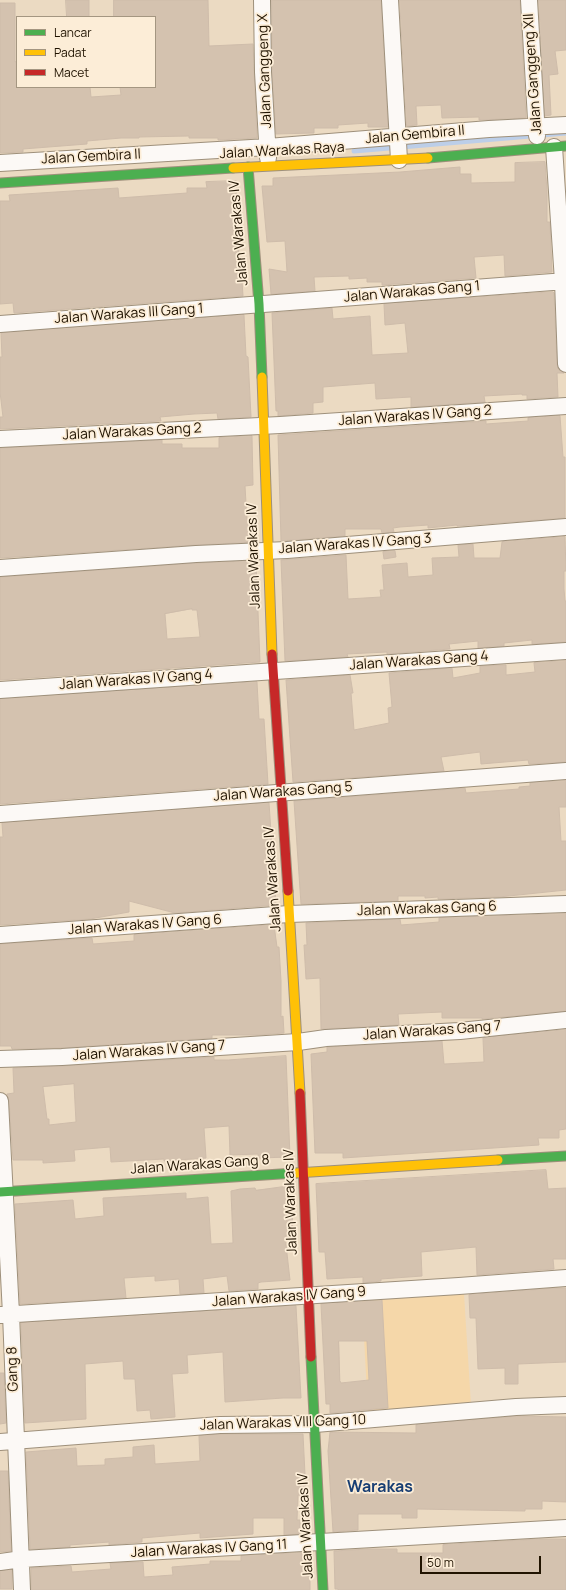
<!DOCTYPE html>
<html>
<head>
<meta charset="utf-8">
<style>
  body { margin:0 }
  #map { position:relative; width:566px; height:1590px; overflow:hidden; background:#ebdac2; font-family:Manrope,sans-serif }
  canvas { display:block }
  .legend { position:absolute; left:16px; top:16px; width:140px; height:72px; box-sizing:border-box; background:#fcedd7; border:1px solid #a49681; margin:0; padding:5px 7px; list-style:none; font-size:12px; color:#201300 }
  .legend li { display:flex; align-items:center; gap:8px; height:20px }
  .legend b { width:20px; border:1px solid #a49681 }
  .scale { position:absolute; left:420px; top:1556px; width:121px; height:18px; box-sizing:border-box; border:2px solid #201300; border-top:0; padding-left:5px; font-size:12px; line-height:14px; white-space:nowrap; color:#201300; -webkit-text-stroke:3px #fcedd7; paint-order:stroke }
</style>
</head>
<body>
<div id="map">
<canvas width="566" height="1590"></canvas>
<ul class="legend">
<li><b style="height:5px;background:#4caf50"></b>Lancar</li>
<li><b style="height:5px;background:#ffc107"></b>Padat</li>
<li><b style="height:5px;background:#c62828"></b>Macet</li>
</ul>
<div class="scale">50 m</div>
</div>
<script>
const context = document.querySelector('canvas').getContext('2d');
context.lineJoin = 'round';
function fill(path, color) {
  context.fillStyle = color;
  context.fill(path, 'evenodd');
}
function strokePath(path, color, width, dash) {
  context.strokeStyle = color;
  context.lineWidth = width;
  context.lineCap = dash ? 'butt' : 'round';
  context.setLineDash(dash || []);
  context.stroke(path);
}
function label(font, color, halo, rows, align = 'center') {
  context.font = font + ' Manrope,sans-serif';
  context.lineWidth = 3.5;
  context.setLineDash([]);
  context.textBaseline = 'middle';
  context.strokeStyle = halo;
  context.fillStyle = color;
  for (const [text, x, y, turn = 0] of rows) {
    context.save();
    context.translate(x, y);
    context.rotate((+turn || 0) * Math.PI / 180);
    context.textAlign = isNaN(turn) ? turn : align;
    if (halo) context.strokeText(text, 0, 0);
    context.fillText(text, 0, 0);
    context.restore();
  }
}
fill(new Path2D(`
  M464 1294 471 1405 368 1412 362 1300Z`), '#f5d7a9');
strokePath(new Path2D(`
  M354 151 566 133`), '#bccee8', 5);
const building = new Path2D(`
  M66 0H89V17H67Z
  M114 0H208L209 46 253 44 257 138 218 140V138H189V136L139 137V138H121L87 141V144L23 149V152L0 153V3H15V62L17 61V87H90L91 97 121 95 120 87H155V17H114Z
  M272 0H381L388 127H368V123L338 125V128H314V133L276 134 272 72Z
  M400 0H520L526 118 479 120V117L442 118 441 105 416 106 417 125 407 126Z
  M539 0H566V50L555 51 558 74 549 75 551 115 545 116Z
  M545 162 547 191V222H550L552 272 505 276 504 255 474 257 476 278 382 285V282H367V278L349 279V276L314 277 315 291 271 294 269 269 287 272 285 241 267 242 262 186H273V178L400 172 460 167V174H471V183L515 182V163Z
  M236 181 240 281H242L243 296 14 313 13 303 0 304V201H10L9 195 118 188 119 198 187 193V188H207L206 182Z
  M553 292 554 293 557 364 558 369 564 373H557L558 397 527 399V395H522V394L484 396 485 402 411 407V397L376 399 375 383 323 387V402L313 403V413L278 416V411H276L272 313 332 308 333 319 370 316 372 355 408 353 405 323 385 325 384 304Z
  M244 315 246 356 248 357 251 417 218 419 217 413 194 414 160 417 161 421 0 429V417H3L0 392V357H2L1 333Z
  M560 416 563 457H565V518L457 526V525L428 528V525L400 527 393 528 394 532 382 533 381 529H345V536L281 541 278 435 486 421V424L528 421V418Z
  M252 436 253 485 245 486 247 520H251L252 526H255L256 542 195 545 0 558V448L162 440V444H182V448H219V438Z
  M565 537 566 571H564V589L565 601H566V642L532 644V640L504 643V646L478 648V641L449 644 450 649 387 654V652L347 654 348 657 285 661 281 560 346 555 348 599 381 597 380 590H384L382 565 407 563 408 577 433 575 432 558 459 557 458 545 473 544 474 558H500L502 542Z
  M395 551 396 557 384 559 383 552Z
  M256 561 260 662 0 680V577L197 563ZM192 609V610H197L200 637 167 639 165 614Z
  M566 661V762L529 764 528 760 481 764 480 752 441 757 444 771 293 782 286 680 350 675 353 693H351L354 730 389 723 388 708 392 707 389 673 452 668 453 678 480 673V666L506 665V675L535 672 534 663Z
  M257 682 259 719H264L268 784 0 804V699Z
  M566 781V807H559L561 841H566V890L499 897 438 899V897L425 898V896H398V901L301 904 294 801 465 788 466 793 519 789V787L530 786V783Z
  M269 803 276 905 175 913 129 901V912L90 919 0 925V837H3L2 823Z
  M566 914V1011L482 1019V1018H442V1012L398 1014 399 1025 321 1029 320 978 306 979 304 945H307L306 923 400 919 401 925 439 922V918Z
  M274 925 277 947H279L281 981V1017L283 1016 284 1033 258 1035H212V1038L62 1048 12 1049 11 1046H0V944L92 938 93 944 134 941V935Z
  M566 1030V1129L559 1130V1138H538L539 1145 343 1158V1153H315L311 1054 327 1052V1047L442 1041 444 1064 484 1062 483 1038Z
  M286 1056 290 1157 258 1158V1154L230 1155 229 1126 204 1128 206 1158 164 1161V1159L111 1162 110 1147 74 1150 75 1161 43 1163V1160H13L9 1101 7 1095V1094L14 1093 13 1068 62 1066 214 1057V1060H228ZM74 1084 76 1122 49 1125V1119H47L43 1087Z
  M546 1170 548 1189 566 1188V1259H553L554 1269 477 1275 476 1247 421 1252 422 1276 381 1279V1281L363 1283V1277L327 1279 325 1252H319L316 1184Z
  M291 1186 293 1236H285L290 1280 261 1282 258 1283V1289L229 1291 227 1276 203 1279 204 1293 180 1294 179 1279 155 1281V1276L124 1278 126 1298 20 1304 15 1204 73 1200 75 1219 104 1216 103 1198 186 1193V1199L208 1197 211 1244 233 1243 231 1191 240 1189 255 1188 256 1190Z
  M556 1288H566V1362L518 1364V1384H505V1368L478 1369 476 1318H470L469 1295Z
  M382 1300 388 1408 330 1413V1404H326L321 1304ZM339 1341H367L369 1380 341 1383 340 1381Z
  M296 1306 301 1398H283L225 1402 223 1352 187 1355 188 1373 172 1374 175 1417 151 1419 150 1410 137 1411 135 1379H124L123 1361 85 1364 86 1419 25 1423 21 1323Z
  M0 1373H4L6 1423 0 1424Z
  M517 1416 566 1417V1502L542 1501V1509H525V1511L417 1509V1518H402V1514H358V1530L333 1532 328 1451 330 1432 416 1433V1425Z
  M220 1434H303L306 1495H298L297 1520H300V1534L284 1535V1518H253V1534L200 1538V1533L142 1538V1542L109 1545V1542L70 1545V1547L30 1549 26 1452 76 1448 77 1466 105 1465V1459L133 1457V1447L154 1445 155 1464 200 1461 199 1436Z
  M0 1471H8L11 1551 0 1552Z
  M539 1539H566V1590H338V1589H335L334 1551 367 1549H397V1553H443V1545Z
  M302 1553V1576H310V1590H31V1568L71 1566 72 1572 111 1569 110 1563 143 1562 144 1577 173 1575 172 1567 210 1564V1561H241V1556Z
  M12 1570V1589H0V1571Z`);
fill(building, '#d4c2af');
strokePath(building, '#cebcaa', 1);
const street = new Path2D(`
  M262 0 263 72 268 158
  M390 0 399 160
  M529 0 537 136
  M554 147 563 281 566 364
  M0 163 268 147 489 129 566 125
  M0 324 566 281
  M0 439 280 425 566 406
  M0 568 196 554 287 550 566 527
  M0 690 566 651
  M0 814 566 771
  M0 935 289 914 566 904
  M0 1059 62 1057 298 1042 326 1038 460 1031 566 1020
  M0 1101 11 1314 22 1590
  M0 1315 459 1286 566 1278
  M0 1442 220 1425 315 1424 516 1407 566 1405
  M0 1562 22 1559 566 1528`);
const fast = new Path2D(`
  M428 158 566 146
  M248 167 259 304 262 377
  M0 183 233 168
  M498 1160 566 1156
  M0 1192 296 1173
  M311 1357 323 1590`);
const slow = new Path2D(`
  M233 168 428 158
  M262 377 272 654
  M288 891 300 1093
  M296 1173 498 1160`);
const jam = new Path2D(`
  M272 654 288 891
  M300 1093 311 1357`);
strokePath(street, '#9e907b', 18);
strokePath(fast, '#9e907b', 11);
strokePath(slow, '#9e907b', 11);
strokePath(jam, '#9e907b', 11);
strokePath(street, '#fcf9f6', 16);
strokePath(fast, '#4caf50', 9);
strokePath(slow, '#ffc107', 9);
strokePath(jam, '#c62828', 9);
label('14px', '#201300', '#fcedd7', [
  ["Jalan Ganggeng X",265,71,-92],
  ["Jalan Ganggeng XII",533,74,-94],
  ["Jalan Gembira II",415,135,-5],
  ["Jalan Warakas Raya",282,151,-3],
  ["Jalan Gembira II",91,157,-3],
  ["Jalan Warakas IV",239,233,-95],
  ["Jalan Warakas Gang 1",412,292,-5],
  ["Jalan Warakas III Gang 1",129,314,-4],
  ["Jalan Warakas IV Gang 2",415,416,-4],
  ["Jalan Warakas Gang 2",132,432,-3],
  ["Jalan Warakas IV Gang 3",355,544,-4],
  ["Jalan Warakas IV",254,556,-92],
  ["Jalan Warakas Gang 4",419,661,-4],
  ["Jalan Warakas IV Gang 4",136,680,-4],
  ["Jalan Warakas Gang 5",283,792,-4],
  ["Jalan Warakas IV",273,879,-94],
  ["Jalan Warakas Gang 6",427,909,-2],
  ["Jalan Warakas IV Gang 6",145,925,-4],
  ["Jalan Warakas Gang 7",432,1031,-4],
  ["Jalan Warakas IV Gang 7",149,1051,-4],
  ["Jalan Warakas Gang 8",200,1165,-4],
  ["Jalan Warakas IV",291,1202,-92],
  ["Jalan Warakas IV Gang 9",289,1297,-4],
  ["Gang 8",13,1369,-92],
  ["Jalan Warakas VIII Gang 10",283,1423,-2],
  ["Jalan Warakas IV",306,1526,-93],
  ["Jalan Warakas IV Gang 11",209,1549,-3]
]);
label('bold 16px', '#183e73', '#fcedd7', [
  ["Warakas",380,1488]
]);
</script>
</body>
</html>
